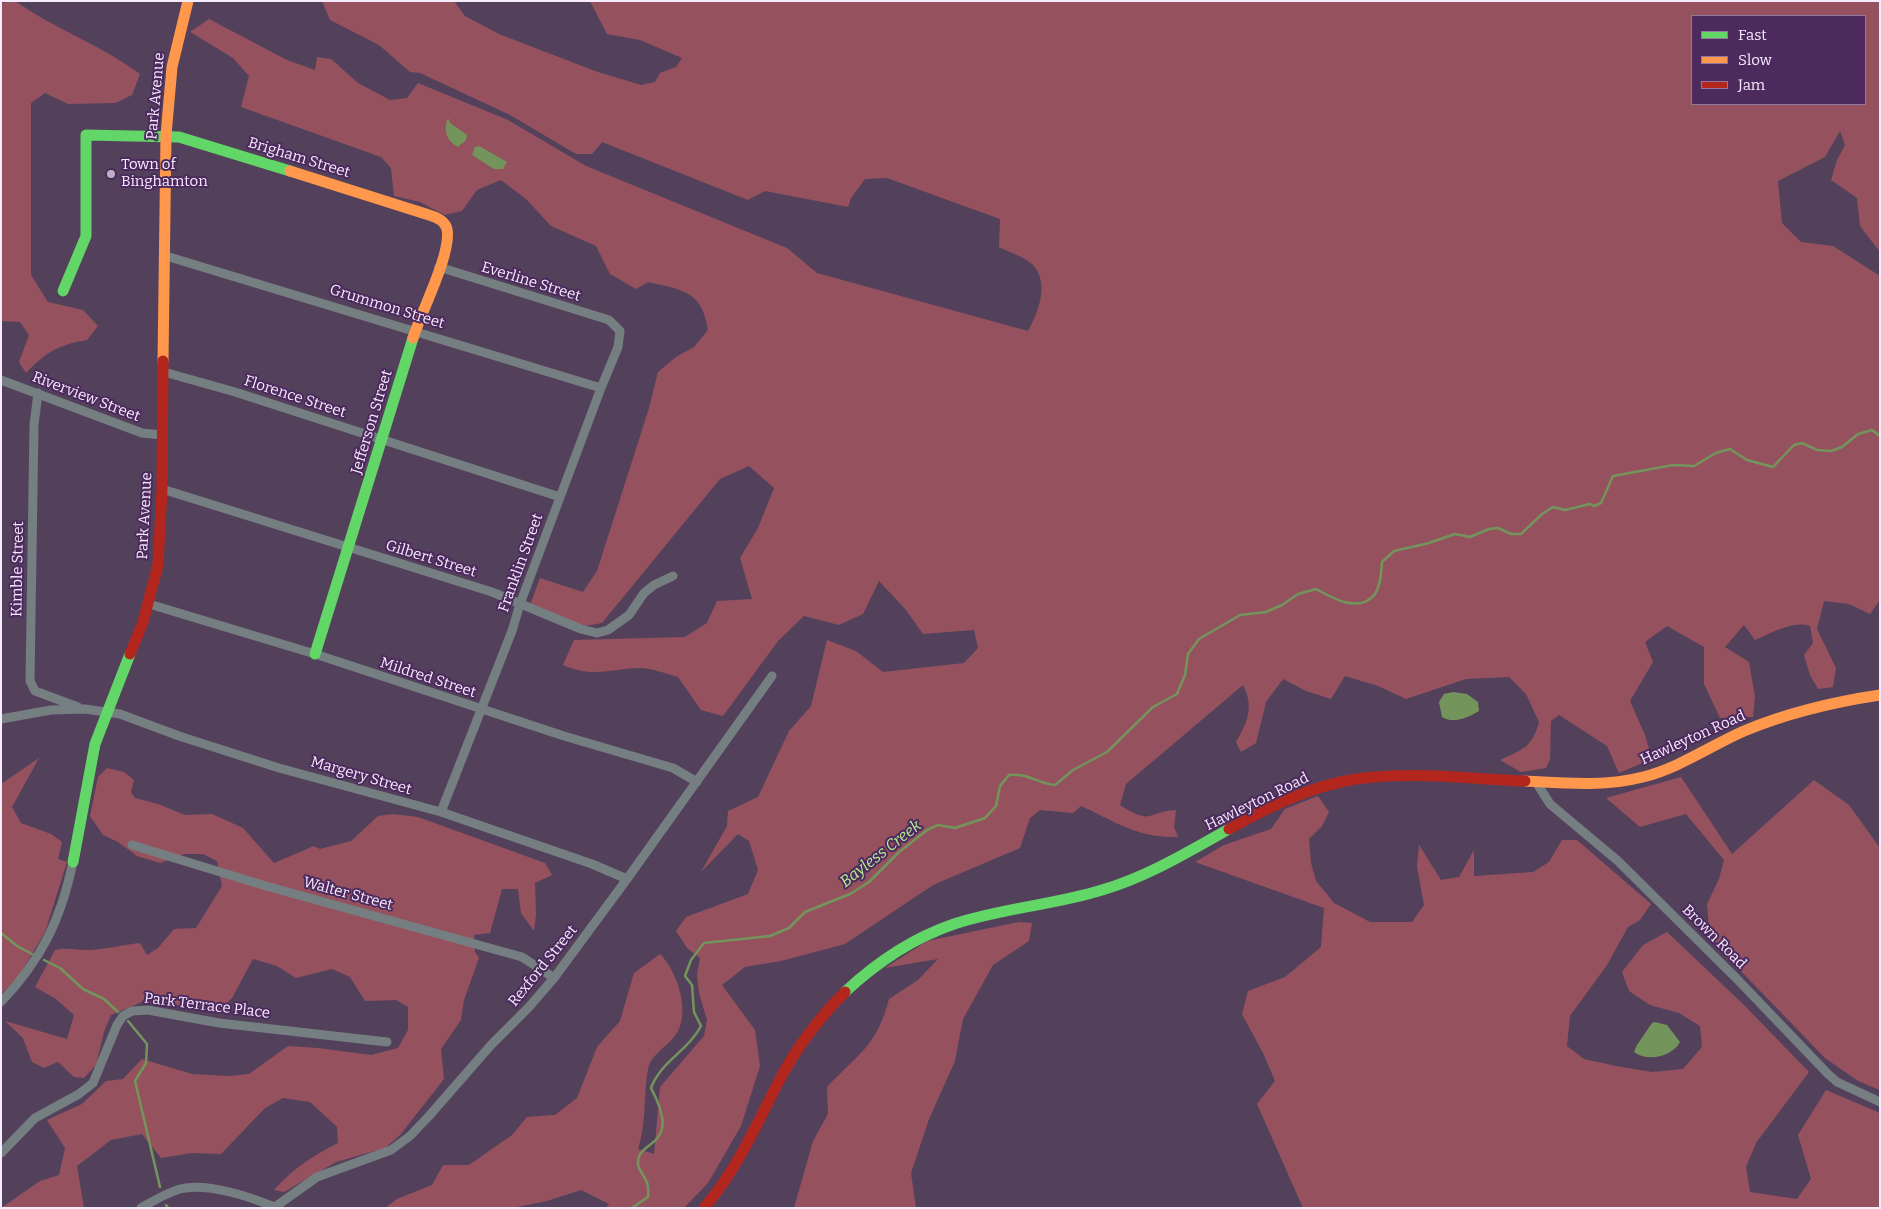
<!DOCTYPE html>
<html>
<head>
<meta charset="utf-8">
<style>
  body { margin:0 }
  #map { position:relative; width:1881px; height:1209px; overflow:hidden; background:#53415c; font-family:Bitter,serif }
  canvas { display:block }
  .frame { position:absolute; inset:0; border:2px solid #f7ebfe; pointer-events:none }
  .legend { position:absolute; left:1691px; top:15px; width:175px; height:90px; box-sizing:border-box; background:#4c2a5d; border:1px solid #90779d; margin:0; padding:6px 9px; list-style:none; font-size:15px; color:#f7ebfe }
  .legend li { display:flex; align-items:center; gap:10px; height:25px }
  .legend b { width:25px; border:1px solid #90779d }
</style>
</head>
<body>
<div id="map">
<canvas width="1881" height="1209"></canvas>
<div class="frame"></div>
<ul class="legend">
<li><b style="height:6px;background:#63d668"></b>Fast</li>
<li><b style="height:6px;background:#ff974d"></b>Slow</li>
<li><b style="height:6px;background:#b3261e"></b>Jam</li>
</ul>
</div>
<script>
const context = document.querySelector('canvas').getContext('2d');
context.lineJoin = 'round';
function fill(path, color) {
  context.fillStyle = color;
  context.fill(path, 'evenodd');
}
function strokePath(path, color, width, dash) {
  context.strokeStyle = color;
  context.lineWidth = width;
  context.lineCap = dash ? 'butt' : 'round';
  context.setLineDash(dash || []);
  context.stroke(path);
}
function label(font, color, halo, rows, align = 'center') {
  context.font = font + ' Bitter,serif';
  context.lineWidth = 4;
  context.setLineDash([]);
  context.textBaseline = 'middle';
  context.strokeStyle = halo;
  context.fillStyle = color;
  for (const [text, x, y, turn = 0] of rows) {
    context.save();
    context.translate(x, y);
    context.rotate((+turn || 0) * Math.PI / 180);
    context.textAlign = isNaN(turn) ? turn : align;
    if (halo) context.strokeText(text, 0, 0);
    context.fillText(text, 0, 0);
    context.restore();
  }
}
fill(new Path2D(`
  M15 1C55 29 101 45 140 74L132 95 115 103 68 104 45 93 31 103V275L48 302 83 310 98 326 87 340C58 345 46 352 26 373L19 362 29 335 20 322 1 321V3Z
  M322 1H454L465 16 499 34 595 71 641 85 655 82 660 73 676 67 682 58 640 40 607 34 590 1H1880V252L1860 226 1857 198 1831 180 1837 160 1845 145 1840 131 1825 157 1778 181 1782 223 1801 242 1833 246 1880 276V600L1870 614 1849 604 1824 601 1817 629 1836 668 1833 687 1818 689 1810 675 1804 655 1813 643 1810 626C1794 620 1771 633 1755 640L1744 625 1725 647 1749 662 1755 697 1753 717 1720 718 1704 684V647L1667 626 1645 642 1653 662 1630 701 1645 735 1652 759 1619 773 1607 746 1559 715 1551 721 1550 759 1546 768 1521 772 1500 760C1523 749 1532 748 1539 722L1526 694 1509 677 1466 679 1406 699 1378 686 1345 676 1331 699 1306 691 1283 679 1266 702 1256 743 1241 752 1236 742C1248 722 1254 706 1243 685L1126 784 1120 805C1152 826 1146 812 1176 810L1174 827 1178 837C1136 838 1117 822 1081 806L1073 813 1040 810 1030 818 1020 848 933 885 845 944 781 961 745 967 722 985 755 1030 760 1066 741 1126 708 1183 684 1208H606L609 1204 581 1190 547 1201 512 1208H385L397 1199 432 1185 443 1165H469L512 1135 527 1117 555 1115 577 1098 597 1047 620 1021 634 973 660 954C676 970 690 1008 678 1031 671 1045 651 1053 648 1069 643 1096 647 1122 638 1149L654 1154 660 1087 704 1036 707 1020 699 993 697 974 700 958 687 948 676 931 686 917 748 894 758 870 749 841 738 834 701 872 727 826 728 811 758 797 789 731 811 706 827 640 856 651 883 672 964 663 978 648 974 630 923 634 906 610 879 581 863 614 839 625 804 616 778 641 723 716 701 710 678 677C666 674 652 668 640 668 611 669 591 678 563 665L574 640 685 637 707 623 717 601 752 599 740 558 758 528 774 488 749 466 720 479 602 623 584 626 530 605 540 578 583 592 597 571 649 408 658 372 676 357 694 347 708 330C702 290 682 290 648 282L636 289 610 274 596 246 551 226 526 199 501 180 477 190 462 211 445 215 420 202 394 196 391 168 381 157 241 107 249 76 233 58 190 32 209 19 287 60 315 70 317 57 331 59 358 83 390 100 407 98 418 83 508 120 586 166 787 248 817 273 1028 331C1038 313 1050 284 1033 265 1026 257 1008 252 999 247L1000 219 887 178 865 179 851 198 848 207 765 191 748 200 602 142 592 154H576L510 115 420 73 410 72 379 45 330 20ZM1692 16H1865V104H1692Z
  M39 758 12 807 21 823 51 834 62 842 58 859 67 862 45 932 19 976 1 994V784Z
  M107 768 124 772 134 780 131 792 135 798 158 804 185 815 212 814 243 828 274 863 314 846 320 849 351 841 378 816 393 814 418 817 545 863 552 875 535 883 536 915 534 931 521 913 518 889H502L490 933 474 935 475 952 479 958 464 1000 461 1020 441 1049 444 1079 400 1135 385 1148 336 1162 284 1192 274 1190C293 1168 313 1156 338 1143L337 1127 310 1102 283 1098 265 1108 221 1154 192 1153 161 1158 142 1134 111 1140 77 1166 84 1208H1L40 1181 59 1175 65 1148 47 1120 82 1104 106 1081 123 1079 142 1059 192 1074 228 1076 249 1074 288 1046 318 1048 371 1055 398 1048 408 1030V1007L396 1000 365 1001 350 977 332 969 296 978 277 966 253 959 232 998 220 1010 142 1002 111 1015 104 1032 96 1065 84 1078 74 1077 58 1062 44 1068 32 1062 23 1038 5 1021 67 1039 74 1015 56 999 35 987 55 950C67 947 77 950 90 950 107 949 123 945 140 943L147 955 158 948 174 929 196 928 222 886 217 861 203 854H185L160 863 137 856 118 842 103 835 90 816 98 777Z
  M1681 777 1732 854 1814 780 1849 805 1880 848V1090L1858 1081 1825 1058 1710 939 1707 904 1719 879 1724 860 1686 814 1640 827 1606 798Z
  M1318 796 1329 812 1322 826 1309 839 1311 863 1316 881 1334 903 1370 922H1412L1424 905 1417 867 1419 845 1441 880 1459 877 1474 850V876L1533 872 1549 862 1562 840H1577L1651 904 1640 920 1628 927 1607 965 1570 1016 1567 1046 1584 1059 1616 1066 1652 1072 1683 1069 1702 1047 1700 1026 1679 1013 1650 1005 1629 991 1622 972 1643 945 1667 932 1744 1005 1809 1072 1756 1143 1746 1167 1750 1192 1797 1199 1811 1179 1798 1135 1826 1090 1880 1113V1208H1303L1257 1104 1275 1081 1264 1055 1242 1014 1248 991 1285 977 1321 947 1324 908 1195 862 1224 845 1271 829 1285 809Z
  M1019 922 1032 923 1029 941 993 965 963 1019 955 1061 929 1119 911 1173 916 1208H794L813 1141 828 1114 827 1087C858 1054 877 1046 889 999L918 980 938 959 885 968 927 941Z`), '#95525e');
fill(new Path2D(`
  M448 118 450 123 467 135 466 140 458 147C446 141 443 129 448 118Z
  M479 146 507 162 503 169H494L472 155 475 147Z
  M1453 692 1467 694 1478 702 1479 711C1467 718 1454 724 1442 717L1439 702 1444 694Z
  M1655 1022 1667 1025 1680 1042C1672 1057 1647 1062 1634 1052L1637 1045 1652 1023Z`), '#73955b');
strokePath(new Path2D(`
  M1 933 17 946 32 954
  M44 960 60 968 83 989 104 999 118 1012
  M128 1021 147 1044 146 1063 135 1081 160 1187
  M166 1205 168 1208
  M632 1208 648 1197C650 1175 640 1177 638 1164 636 1138 684 1150 651 1088 661 1061 688 1051 701 1026L694 1012 692 985 685 976 691 960 704 943 770 936 789 928 805 912 850 894 869 882 898 853 927 830 938 825 955 828 985 818 996 806 1000 786 1009 775C1029 773 1036 783 1055 785L1073 770 1107 752 1153 707 1177 694 1185 675 1188 654 1199 639 1240 615 1266 612 1282 605 1298 594 1316 589C1332 598 1360 614 1375 594 1381 585 1381 572 1382 562L1394 551 1429 543 1455 534 1470 537 1489 529 1498 528 1511 534H1521L1542 514 1553 507 1565 510 1590 504 1594 506 1601 503 1613 476 1673 465 1694 466 1716 453 1730 449 1747 460 1773 467 1794 445 1802 443 1817 450 1831 451 1842 447 1858 434 1872 430 1880 436`), '#73955b', 2.5);
strokePath(new Path2D(`
  M166 256 601 388
  M439 267 609 320 620 331 618 347 601 388 520 604 512 631 441 812
  M164 372 235 392 560 497
  M1 380 142 433 162 435
  M38 393 34 425 30 681 35 691 78 707
  M162 489 492 592 581 629 597 633 608 630 629 615 644 593 654 585 673 576
  M149 604 315 654 564 736 673 768 697 782
  M1 719 51 710 85 709 120 714 179 736 279 768 441 812 592 864 627 879
  M1536 782 1550 804 1618 861 1737 979 1828 1074 1837 1082 1880 1102
  M132 845 266 886 522 957 554 978
  M1 1002C42 959 61 919 73 862
  M1 1153 35 1118 79 1094 93 1083 117 1025 123 1016 132 1011 148 1010 219 1023 387 1042
  M275 1207 317 1177 391 1150 410 1136 429 1116 491 1045 529 1007 554 978 627 879 772 676
  M141 1208C153 1201 166 1193 180 1189 207 1182 251 1197 277 1208`), '#757e81', 9);
strokePath(new Path2D(`
  M63 291 86 236V135L179 137 290 171
  M315 654 413 338
  M73 862 95 744 130 654
  M845 992C876 963 913 938 954 924 1002 908 1054 905 1102 890 1147 877 1188 852 1229 829`), '#63d668', 11);
strokePath(new Path2D(`
  M290 171 429 215C436 217 445 221 447 229 452 253 421 312 413 338
  M163 361 166 135 172 67 188 1
  M1525 781C1564 783 1604 787 1643 777 1679 768 1710 746 1744 731 1787 713 1833 702 1880 695`), '#ff974d', 11);
strokePath(new Path2D(`
  M130 654 143 622 158 565 162 489 163 361
  M1229 829C1268 807 1311 786 1356 779 1412 771 1469 779 1525 781
  M704 1208C737 1170 756 1125 779 1081 796 1048 819 1018 845 992`), '#b3261e', 11);
for (const [x, y, r, color] of [
  [111,174,5,"#beb0c5"]
]) {
  const dot = new Path2D();
  dot.arc(x, y, r, 0, 2 * Math.PI);
  context.fillStyle = color;
  context.fill(dot);
  strokePath(dot, '#4c2a5d', 2);
}
label('15px', '#f7ebfe', '#4c2a5d', [
  ["Park Avenue",156,96,-85],
  ["Brigham Street",299,158,17],
  ["Everline Street",531,282,17],
  ["Grummon Street",387,307,17],
  ["Riverview Street",86,397,21],
  ["Florence Street",295,397,18],
  ["Jefferson Street",372,422,-73],
  ["Park Avenue",145,516,-87],
  ["Gilbert Street",431,559,17],
  ["Franklin Street",521,563,-70],
  ["Kimble Street",18,569,-89],
  ["Mildred Street",428,678,18],
  ["Hawleyton Road",1693,738,-24],
  ["Margery Street",361,776,16],
  ["Hawleyton Road",1257,802,-26],
  ["Walter Street",348,894,15],
  ["Brown Road",1714,937,45],
  ["Rexford Street",543,966,-51],
  ["Park Terrace Place",207,1006,7]
]);
label('15px', '#f7ebfe', '#4c2a5d', [
  ["Town of",121,165],
  ["Binghamton",121,182]
], 'left');
label('italic 16px', '#b8ee92', '#4c2a5d', [
  ["Bayless Creek",881,854,-38]
]);
</script>
</body>
</html>
